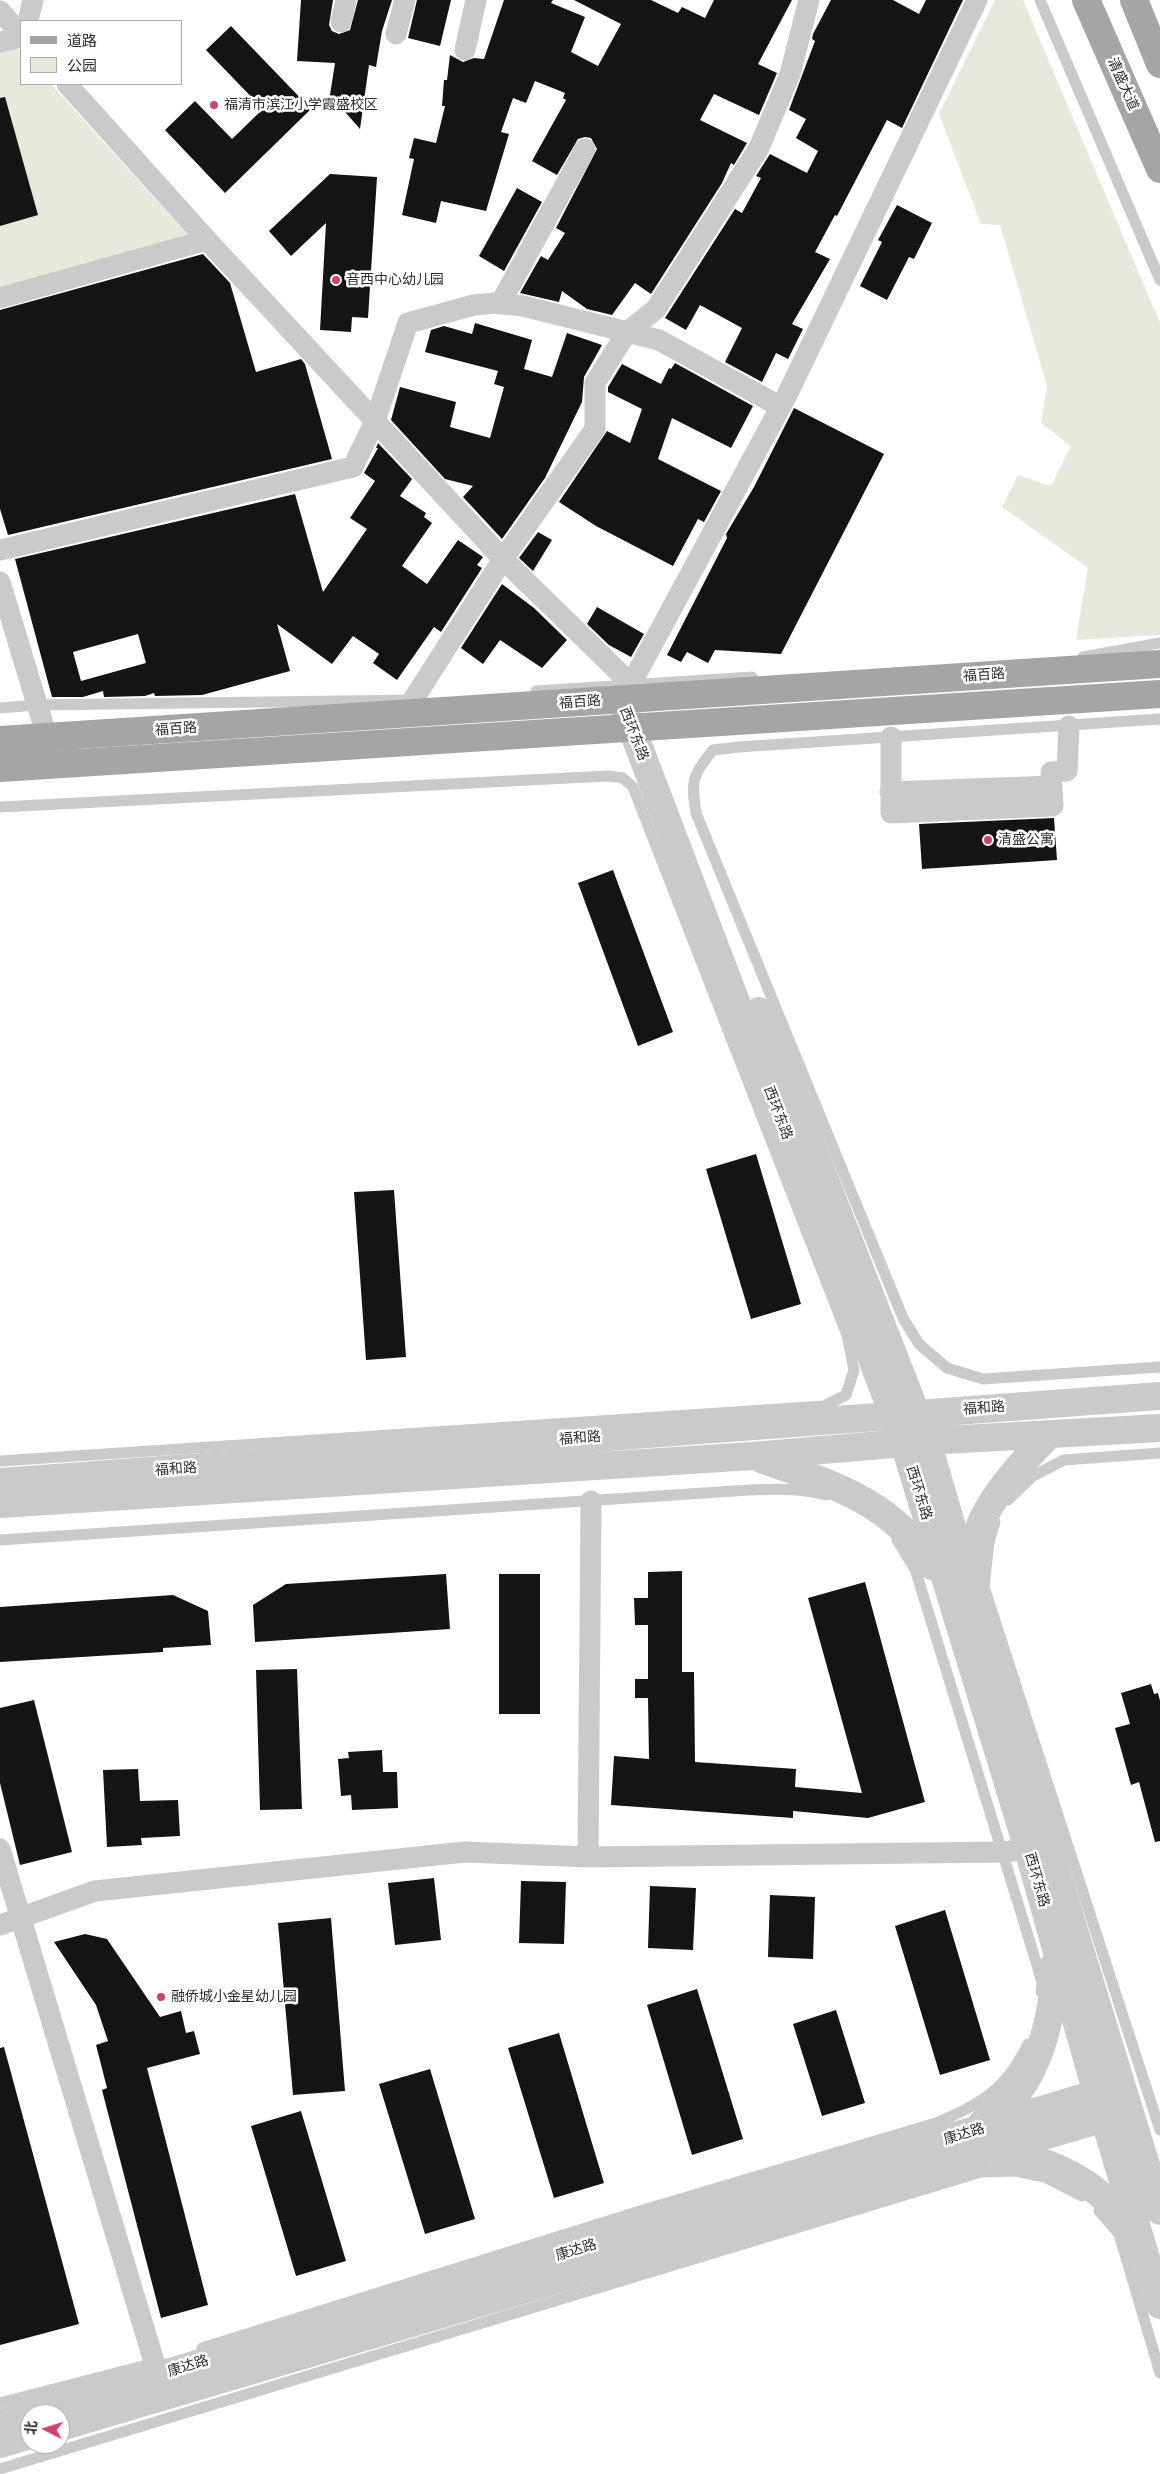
<!DOCTYPE html>
<html>
<head>
<meta charset="utf-8">
<style>
  body { margin:0 }
  #map { position:relative; width:1160px; height:2474px; overflow:hidden; background:#fff; font-family:Quicksand,"Noto Sans SC",sans-serif }
  canvas { display:block }
  .legend { position:absolute; left:20px; top:20px; width:162px; height:65px; box-sizing:border-box; background:#fff; border:1px solid #ababab; margin:0; padding:6px 9px; list-style:none; font-size:15px; color:#2d2d2d }
  .legend li { display:flex; align-items:center; gap:10px; height:25px }
  .legend b { width:25px; border:1px solid #ababab }
  .north { position:absolute; left:20px; top:2404px; width:50px; height:50px; box-sizing:border-box; background:#fff; border:1px solid #ababab; border-radius:50%; rotate:275deg; font-size:14px; font-weight:700; line-height:20px; text-align:center; color:#2d2d2d }
  .north::after { content:''; display:block; margin:auto; width:18px; height:22px; background:#d2416b; clip-path:polygon(50% 0,100% 100%,50% 72%,0 100%) }
</style>
</head>
<body>
<div id="map">
<canvas width="1160" height="2474"></canvas>
<ul class="legend">
<li><b style="height:6px;background:#a5a5a5"></b>道路</li>
<li><b style="height:14px;background:#e6e9dc"></b>公园</li>
</ul>
<div class="north">北</div>
</div>
<script>
const context = document.querySelector('canvas').getContext('2d');
context.lineJoin = 'round';
function fill(path, color) {
  context.fillStyle = color;
  context.fill(path, 'evenodd');
}
function strokePath(path, color, width, dash) {
  context.strokeStyle = color;
  context.lineWidth = width;
  context.lineCap = dash ? 'butt' : 'round';
  context.setLineDash(dash || []);
  context.stroke(path);
}
function label(font, color, halo, rows, align = 'center') {
  context.font = font + ' Quicksand,"Noto Sans SC",sans-serif';
  context.lineWidth = 5;
  context.setLineDash([]);
  context.textBaseline = 'middle';
  context.strokeStyle = halo;
  context.fillStyle = color;
  for (const [text, x, y, turn = 0] of rows) {
    context.save();
    context.translate(x, y);
    context.rotate((+turn || 0) * Math.PI / 180);
    context.textAlign = isNaN(turn) ? turn : align;
    if (halo) context.strokeText(text, 0, 0);
    context.fillText(text, 0, 0);
    context.restore();
  }
}
fill(new Path2D(`
  M995 0H1023L1160 323V635L1076 640 1088 568 1002 507 1018 475 1051 486 1071 446 1041 423 1047 386 1000 225 981 224 939 114Z
  M16 46 21 51V84H51L188 235 0 288V50Z`), '#e6e9dc');
fill(new Path2D(`
  M301 0H333L329 25 332 31 339 34 350 30 358 0H392L382 31 376 67 369 65 360 129 330 95 335 63 297 61Z
  M417 0H451L440 46 408 38Z
  M504 0H553L551 3 585 17 571 52 598 66 621 24 574 0H651L678 13 682 7 705 18 714 0H792L758 64 777 73 759 115 714 94 700 120 747 143 734 165 731 163 722 183 651 294 635 283 612 315 587 309 562 291 559 302 520 293 541 256 548 260 565 233 556 228 597 149 591 138 585 137 578 139 557 175 532 161 566 100 563 98 565 93 535 81 526 103 513 98 501 132 509 134 486 211 441 201 436 223 402 215 414 159 409 158 414 138 436 143 445 106H442L444 80H447L450 55 463 62 474 58 484 59Z
  M831 0H893L919 14 926 0H963L902 128 887 120 837 216 835 215 815 252 830 259 792 324 803 329 788 359 776 353 762 382 725 362 742 328 700 305 686 330 665 318 735 209 742 213 761 178 756 176 770 154 807 173 818 151 796 138 806 119 789 110 815 41 812 39 813 34Z
  M231 26 311 109 225 193 165 130 195 101 232 139 263 109 206 50Z
  M5 97 38 215 0 226V98Z
  M330 174 377 177 368 318 352 317 351 332 320 330 326 223 291 256 269 231Z
  M517 188 542 202 504 271 479 256Z
  M897 205 932 223 914 259 909 257 887 300 860 286 882 242 878 240Z
  M203 254 230 283 256 372 301 359 305 364 332 459 8 535 0 509V310Z
  M475 323 532 340 524 369 552 377 567 333 602 345 584 377 582 402 545 478 502 539 463 497 473 486 445 479 391 420 400 387 456 402 450 427 490 438 504 387 494 384 498 371 425 352 431 330 444 326 472 334Z
  M675 363 753 406 731 448 672 418 658 459 721 491 704 522 698 519 673 566 596 526 559 502 607 431 630 443 642 409 608 392V387L622 364 661 384 669 368 671 369Z
  M794 408 884 454 781 654 715 650 708 663 687 652 681 662 667 655 727 538 726 534 754 487Z
  M378 443 412 479 400 496 426 513 424 517 432 523 402 566 427 584 458 540 483 557 477 565 482 568 441 632 434 627 397 680 373 663 379 654 353 636 332 664 277 624 290 671 202 695 155 696 154 693 145 696 104 697 103 691 83 697H52L15 559 295 494 323 592 367 529 350 518 375 481 364 473 378 448H376ZM138 634 146 663 81 681 73 652Z
  M538 532 552 540 533 571 519 558Z
  M502 584 534 608 567 640 542 668 500 640 483 664 461 648Z
  M597 607 644 634 631 657 609 645 587 624Z
  M1054 818 1057 860 922 869 919 824Z
  M613 870 673 1032 638 1046 578 883Z
  M756 1154 801 1304 751 1319 706 1169Z
  M394 1190 406 1357 366 1360 354 1192Z
  M682 1571V1672H694L695 1762 796 1769 795 1787 862 1793 808 1598 865 1582 925 1802 868 1818 793 1811V1818L611 1805 614 1756 649 1759 648 1698H635V1679H648V1625H635L634 1598H648V1572Z
  M446 1574 450 1629 255 1642 253 1605 286 1584Z
  M499 1574H540V1714H499Z
  M173 1595 208 1611 211 1645 163 1648V1652L0 1662V1607Z
  M297 1669 302 1809 260 1810 256 1670Z
  M1151 1684 1154 1694 1158 1693 1160 1701V1841L1155 1842 1139 1782 1131 1785 1115 1728 1130 1724 1121 1693Z
  M34 1700 72 1852 20 1865 0 1783V1708Z
  M382 1750 383 1772H397L398 1808 352 1810 351 1795 341 1796 338 1759 349 1758 348 1752Z
  M138 1769 140 1801 178 1800 180 1836 141 1838 142 1845 107 1847 103 1770Z
  M434 1878 441 1940 395 1945 388 1883Z
  M521 1881 566 1882 564 1944 519 1943Z
  M650 1886 696 1888 693 1950 648 1948Z
  M770 1895 815 1897 813 1959 768 1957Z
  M945 1910 990 2060 940 2075 895 1926Z
  M331 1918 345 2091 293 2095 278 1923Z
  M85 1934 107 1939 160 2017 181 2011 186 2033 194 2031 200 2054 147 2068 208 2305 161 2318 102 2090 107 2088 96 2045 108 2041 96 2005 54 1942Z
  M697 1989 743 2139 692 2155 647 2005Z
  M836 2010 865 2103 822 2116 793 2024Z
  M559 2033 604 2183 554 2198 508 2048Z
  M4 2047 79 2324 0 2345V2048Z
  M430 2069 475 2219 425 2234 379 2084Z
  M301 2111 346 2261 296 2276 251 2126Z`), '#141414');
strokePath(new Path2D(`
  M1040 0 1160 280
  M1083 657 1160 643
  M536 691 752 677
  M0 708 36 705 416 700
  M1160 719 739 747 713 750C692 775 691 782 696 813L903 1318 919 1344 947 1368 983 1379 1160 1367
  M0 807 608 776 623 778 633 787 847 1335 854 1370 846 1395 824 1406 0 1461
  M1008 1500 1033 1476 1064 1460 1160 1453
  M995 1522 989 1542 984 1587 1160 2130
  M0 1540 749 1490C775 1489 801 1488 826 1495
  M897 1540 915 1569 1037 1965 1042 1983 1041 1992
  M1099 2211 1119 2234 1160 2373
  M202 2348 640 2211 936 2123C982 2103 1005 2091 1028 2044
  M0 2403 151 2364
  M0 2469 981 2172 1015 2171 1045 2177 1082 2196`), '#cacaca', 11);
strokePath(new Path2D(`
  M0 11 21 34
  M28 21 33 0
  M341 22 346 0
  M396 34 405 0
  M0 42 21 37
  M465 50 476 0
  M67 84 207 240 503 559 631 684V698
  M0 298 207 240
  M500 304 585 149
  M0 550 353 467 375 421 408 323 474 305 495 303 523 306 659 340 781 407
  M0 582 47 737
  M631 684 788 393 977 0
  M413 700 503 559 595 429V383L627 332 656 309 759 148 790 74 809 0
  M891 737V813L1053 806 1051 772 1067 771 1069 726
  M890 792 1052 786
  M0 1849 158 2375
  M588 1857 591 1501
  M0 1925 95 1891 465 1852 588 1857 1003 1852 1028 1849`), '#cacaca', 21);
strokePath(new Path2D(`
  M621 700 904 1443 1028 1849 1097 2094 1160 2305
  M759 1011 927 1441 980 1623 1160 2211
  M761 1459C829 1483 893 1501 932 1566
  M0 1482 1160 1396
  M0 1504 753 1456 927 1441 1160 1428
  M972 1575C964 1523 1015 1469 1049 1435
  M982 2123C991 2116 1001 2110 1009 2102 1041 2071 1055 2007 1054 1965
  M998 2154C1052 2157 1104 2186 1133 2232
  M31 2414 1115 2088
  M0 2423 30 2414
  M60 2427 1121 2113
  M0 2444 30 2435`), '#cacaca', 28);
strokePath(new Path2D(`
  M1086 0 1160 169
  M1134 0 1160 64
  M0 740 1160 664
  M0 768 1160 694`), '#a5a5a5', 28);
for (const [x, y, r, color] of [
  [214,105,5,"#d2416b"],
  [336,280,5,"#d2416b"],
  [988,840,5,"#d2416b"],
  [161,1997,5,"#d2416b"]
]) {
  const dot = new Path2D();
  dot.arc(x, y, r, 0, 2 * Math.PI);
  context.fillStyle = color;
  context.fill(dot);
  strokePath(dot, '#fff', 2);
}
label('14px', '#2d2d2d', '#fff', [
  ["清盛大道",1123,84,66],
  ["福百路",984,675,-4],
  ["福百路",580,702,-4],
  ["福百路",176,729,-4],
  ["西环东路",634,734,69],
  ["西环东路",778,1113,69],
  ["福和路",984,1408,-4],
  ["福和路",580,1438,-4],
  ["福和路",176,1469,-4],
  ["西环东路",919,1493,73],
  ["西环东路",1037,1880,74],
  ["康达路",964,2134,-17],
  ["康达路",576,2250,-17],
  ["康达路",188,2366,-17]
]);
label('14px', '#2d2d2d', '#fff', [
  ["福清市滨江小学霞盛校区",224,105],
  ["音西中心幼儿园",346,280],
  ["清盛公寓",998,840],
  ["融侨城小金星幼儿园",171,1997]
], 'left');
</script>
</body>
</html>
